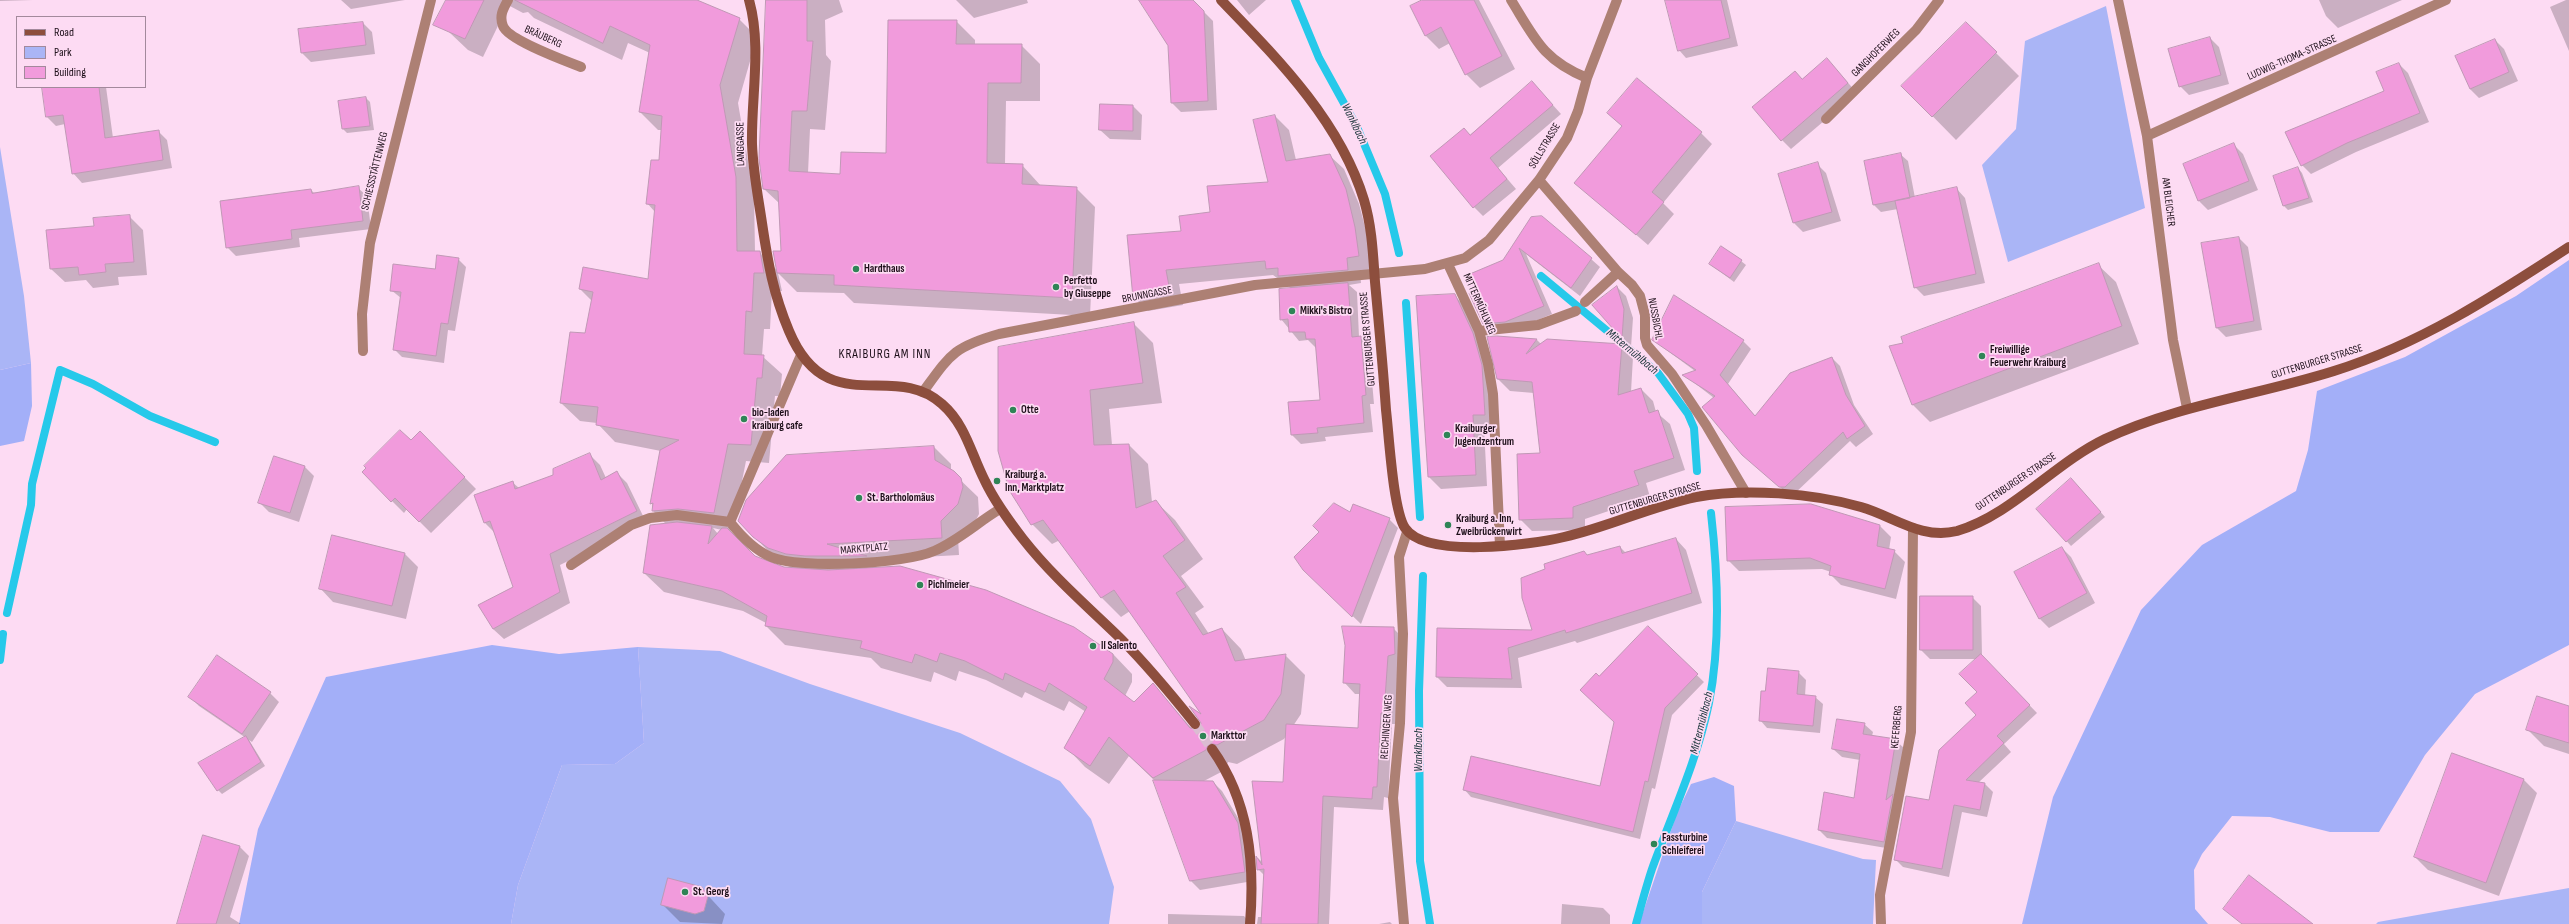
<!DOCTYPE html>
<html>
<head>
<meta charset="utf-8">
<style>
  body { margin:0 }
  #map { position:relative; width:2569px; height:924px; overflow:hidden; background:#fddbf3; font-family:"Sofia Sans Condensed",sans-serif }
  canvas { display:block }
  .legend { position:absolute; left:16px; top:16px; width:130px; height:72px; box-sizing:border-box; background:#fddbf3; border:1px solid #a3899c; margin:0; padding:5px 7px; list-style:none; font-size:12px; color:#1d0f19 }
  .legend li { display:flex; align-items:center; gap:8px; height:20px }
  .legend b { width:20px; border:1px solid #a3899c }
</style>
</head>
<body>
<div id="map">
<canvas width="2569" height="924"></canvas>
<ul class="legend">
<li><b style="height:5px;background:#8d4e3d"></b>Road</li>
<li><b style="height:11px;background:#aab5f6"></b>Park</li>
<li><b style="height:11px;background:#f19bdc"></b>Building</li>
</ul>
</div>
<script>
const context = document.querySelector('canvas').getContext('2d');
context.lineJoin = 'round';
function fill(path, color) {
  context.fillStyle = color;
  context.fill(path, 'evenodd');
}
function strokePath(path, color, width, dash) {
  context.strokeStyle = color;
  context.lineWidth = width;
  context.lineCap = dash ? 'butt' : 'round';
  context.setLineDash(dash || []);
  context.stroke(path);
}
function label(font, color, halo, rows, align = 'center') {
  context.font = font + ' "Sofia Sans Condensed",sans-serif';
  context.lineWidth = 3.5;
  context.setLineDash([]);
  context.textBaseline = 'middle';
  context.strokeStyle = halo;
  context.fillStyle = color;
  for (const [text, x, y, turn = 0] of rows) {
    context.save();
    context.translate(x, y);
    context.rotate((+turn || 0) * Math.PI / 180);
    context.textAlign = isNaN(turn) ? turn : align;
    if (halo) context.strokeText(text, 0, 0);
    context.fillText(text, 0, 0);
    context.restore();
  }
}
fill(new Path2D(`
  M2106 6 2145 208 2008 262 1982 165 2016 129 2025 41Z
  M0 147 24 296 31 363 0 370Z
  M638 647 720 651 810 684 960 733 1060 781 1091 819 1114 887 1109 924H511L518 885 562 765 615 764 644 743Z
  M1736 821 1863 859 1876 860 1873 924H1702V892Z
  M2569 888V924H2376L2378 922Z`), '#aab5f6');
fill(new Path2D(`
  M2569 260V645L2475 694 2425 755 2379 832H2330L2270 817 2232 816 2202 854 2194 870 2195 909 2208 924H2022L2053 797 2141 610 2202 545 2296 491 2308 450 2317 391 2405 357 2516 296Z
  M31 363 32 406 24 441 0 446V370Z
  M492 645 559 654 638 647 644 743 615 764 562 765 518 885 511 924H239L258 829 326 677Z
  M1714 777 1734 786 1736 821 1702 892V924H1639L1677 813 1691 784Z`), '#a3aff8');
fill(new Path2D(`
  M0 0H33L0 1Z
  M341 0H405L351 9Z
  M450 0H694L739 19 757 37 738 103 754 196 755 252H759L778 271 782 252 780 204 764 189 767 0H839L843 12 825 20 826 55 831 61 825 130 810 129 808 173 841 175 887 154 956 21 975 40V45H1021L1040 64V101H1006L1005 164 1022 165 1041 186 1076 188 1095 207 1090 316 854 303 844 293 797 292 778 273 782 291 772 290 770 329H764L762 356 782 374 780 396H775L769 463 746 461 732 531 727 530 755 557 783 568 793 569 776 559 739 521 934 447 951 464V471L978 497 979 514 975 522 958 538 959 555 869 560 878 568 1113 654 1132 674V682L1125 696 1134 703 1153 684 1193 730H1199L1204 718 1130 611 1121 617 1101 597 1060 540 1052 544 1032 524 1010 490 1133 323 1153 343 1162 403 1109 409 1112 445H1129L1148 464 1152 502 1155 501 1175 520 1203 559 1181 576 1204 607 1195 613 1209 634 1222 629 1241 649 1246 661 1286 656 1305 675 1301 714 1293 726 1359 729 1361 694H1355L1344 682 1393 628 1405 640 1395 724H1392L1388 798 1384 797 1383 810 1334 807 1329 924H1257L1258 917H1262L1265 876 1258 869V858L1263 863 1284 783 1286 736 1284 739 1237 764 1228 762 1225 770 1202 782H1213L1222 791 1247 833 1253 881 1200 890 1191 881 1154 780 1129 756 1109 784 1085 767 1066 747 1086 712 1069 701 1064 711 1025 692 1022 698 986 680 959 671 956 681 934 672 931 682 881 668 871 658 785 645 766 626V623L743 611 664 592 644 573 666 524 653 511 652 504 661 451 615 442 597 423 580 421 561 403 586 334 592 301 580 289 649 280 655 212 647 203 660 161 662 130H658L640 112 650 53 628 43 622 60 534 18 528 12 523 13 508 5 483 57 468 50 449 32ZM713 528 722 530 718 534Z
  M956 0H1027L1028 3 974 18Z
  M1145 0H1192L1213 21 1217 110 1181 112 1172 103 1169 45Z
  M1237 0H1266L1249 15Z
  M1424 0H1479L1515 69 1480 88 1466 74 1450 43 1439 49 1425 35Z
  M1666 0H1727L1738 46 1686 58 1679 50Z
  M2319 0H2402L2338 28 2326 16Z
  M2566 0H2569V51L2550 7Z
  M363 23 372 32 375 54 311 62 302 53Z
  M1966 23 2019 76 1956 140 1903 86Z
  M2210 38 2219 47 2229 84 2189 95 2180 86Z
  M2495 40 2504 49 2518 81 2479 98 2470 89Z
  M1827 59 1857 93 1791 149 1782 140 1803 80Z
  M2399 64 2408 73 2429 122 2356 152 2311 174 2302 165 2385 92Z
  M1532 82 1561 114 1498 168 1516 189 1483 216 1474 207 1470 135Z
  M43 87H106L113 138 158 131 167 140 172 168 82 183 73 173 65 124 56 126 47 117Z
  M366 98 370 102 374 130 347 133 343 129 339 102Z
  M1133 106 1142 115 1141 140 1110 139 1100 130Z
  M1608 113 1701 133 1712 144 1663 203 1674 214 1648 245 1576 183 1623 127Z
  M1275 116 1289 130 1296 160 1329 155 1344 169 1359 204 1369 242 1372 270 1360 272 1361 283 1349 285 1357 292 1359 337 1369 346 1374 404H1370L1373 432 1325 437 1326 441 1301 444 1292 435 1321 401 1316 348 1308 340 1299 341 1281 319 1292 289 1273 275 1179 284 1183 305 1148 311 1134 297 1182 232 1211 213 1269 183Z
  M2234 145 2243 154 2258 190 2208 210 2199 201Z
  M1900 154 1908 161 1915 198 1956 188 1965 198 1985 283 1924 296 1915 287 1898 209 1881 212 1874 205 1865 161Z
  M1817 164 1826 173 1841 221 1803 232 1794 223Z
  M2298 168 2302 173 2313 202 2288 210 2284 206 2274 176Z
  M358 188 367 196 371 229 299 238 300 247 236 256 227 247 311 190 315 194Z
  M129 216 143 230 147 275 118 277 119 285 93 288 86 280 65 282 51 269 95 227Z
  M1531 218 1591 259 1600 267 1580 296 1526 254 1552 314 1514 330 1492 332 1484 323 1474 294 1504 261Z
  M2239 238 2248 247 2262 330 2226 337 2217 328Z
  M458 259 466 267 455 331 448 330 444 363 402 357 394 349 401 298 391 290Z
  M1741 261 1746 265 1734 282 1710 264Z
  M2098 265 2116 282 2139 344 1930 422 1913 405Z
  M1617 287 1626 296 1633 318 1631 347 1594 305Z
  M1454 295 1466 307 1484 346 1496 426 1484 427 1487 486 1441 489 1429 477 1417 297Z
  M1489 338 1537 340 1541 344 1621 345 1633 357 1631 392 1641 389 1653 401 1656 412 1670 424 1685 470 1646 483 1650 497 1585 519V530L1532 531 1520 519 1541 454 1534 393 1510 391 1498 379Z
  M1653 340 1743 341 1751 349 1728 384 1756 417 1832 358 1840 366 1854 405 1873 434 1856 447 1850 441 1793 495H1789L1752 463 1714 398 1684 375 1695 371Z
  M420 432 476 489 431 533 407 509 404 513 363 472 411 441Z
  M590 455 600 465 606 478 617 473 627 483 646 522 560 565 570 603 504 639 493 629 515 588 496 534 485 523 475 496 512 482 519 488 555 476Z
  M274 457 305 467 314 476 299 522 269 512 260 503Z
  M2076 484 2105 517 2071 546 2038 509Z
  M1350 513 1389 519 1398 528 1361 624 1314 579Z
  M1880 526 1891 537 1889 550 1894 551 1905 562 1896 599 1841 585 1830 574 1831 572 1822 569 1739 571 1728 560Z
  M333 536 405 554 418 567 406 619 333 602 320 588Z
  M1676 539 1686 550 1702 603 1577 643 1575 641 1518 658 1522 688 1447 687 1437 677 1533 631 1588 556 1620 547 1626 553Z
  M2062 548 2071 557 2095 603 2049 628 2040 619 2015 572Z
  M1972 597 1981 606 1982 656 2037 713 2004 744 2011 752 1978 783 1985 784 1993 792 1987 817 1962 812 1949 877 1903 867 1895 859 1978 715 1977 659H1930L1921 650Z
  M1648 628 1704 682 1672 715 1655 789 1652 788 1640 839 1471 797 1464 789 1601 787 1615 722 1600 678Z
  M1798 672 1806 680 1805 696 1815 697 1823 704 1820 733 1767 728 1760 720 1766 692Z
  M270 693 279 702 252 742 249 740 265 766 222 794 218 790 246 738 199 706 190 697Z
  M2569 707V754L2544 746 2527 729Z
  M1864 724 1873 732 1872 736 1895 740 1904 748 1892 849 1827 838 1819 830 1855 799 1860 760 1842 757 1833 749Z
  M2453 754 2524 780 2537 793 2499 896 2428 870 2415 857Z
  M204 836 240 847 249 856 230 917 241 924H178Z
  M701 888 725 914 722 924 680 922 662 904Z
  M1562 904 1603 908 1610 915V924H1561Z
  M1168 914 1244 916 1251 924H1168Z
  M1390 922 1392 924H1379Z`), '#0003');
strokePath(new Path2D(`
  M1295 0 1319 58 1357 127 1385 194 1399 253
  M1541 276 1658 373 1688 414 1694 428 1697 471
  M1406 303 1420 517
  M1423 576 1419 691 1420 861 1430 924
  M7 613 31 505 32 484 60 370 93 384 150 416 215 442
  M0 660 3 634
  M1636 924C1641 906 1646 887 1652 869 1672 814 1697 761 1709 703 1721 642 1718 575 1711 513`), '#26c9ea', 8);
const building = new Path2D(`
  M446 0H484L465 39 433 25Z
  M515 0H697L740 18 720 85 736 177 737 251H760L764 273H754L752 312 746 311 744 354 764 355 762 378H757L751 445 728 444 714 513 678 509 652 511 653 503 650 504 660 450 679 440 596 425 598 407 560 403 570 332 585 333 593 292 579 289 583 267 648 279 655 205 646 204 651 160H659L662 116 639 112 650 45 610 26 603 43Z
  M766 0H807V41H813L807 111H792L789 171 840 174 841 152 886 153 888 20H957L956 44H1022L1021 83H988L987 163 1023 164 1022 184 1077 187 1072 298 834 285V275L777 273 773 251H781L778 191 763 189 759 159Z
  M1139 0H1193L1204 11 1208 101 1171 103 1168 46Z
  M1422 0H1474L1502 56 1465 75 1441 27 1425 36 1410 6Z
  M1665 0H1721L1730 38 1678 51Z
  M363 22 366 45 301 53 298 29Z
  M1966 22 1997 52 1932 117 1901 86Z
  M2210 37 2221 75 2179 87 2168 49Z
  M2495 39 2509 72 2470 89 2455 56Z
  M1827 58 1848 83 1781 141 1752 107 1795 71 1802 79Z
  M2399 63 2420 113 2347 143 2301 166 2285 132 2384 91 2376 72Z
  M1637 78 1702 132 1652 192 1664 202 1636 235 1574 183 1622 126 1607 113Z
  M1532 81 1553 105 1490 158 1507 179 1473 208 1430 156 1464 128 1470 135Z
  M42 87H99L105 138 159 130 163 160 72 174 63 115 46 117Z
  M366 97 370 126 342 129 338 101Z
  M1100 104 1133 105V131L1099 130Z
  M1275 115 1286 161 1330 154 1346 189 1355 227 1359 256 1347 258 1348 270 1278 276V268L1266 269 1265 261 1166 270 1170 291 1133 298 1127 235 1181 231 1179 216 1210 212 1207 186 1268 182 1253 120Z
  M2234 143 2249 181 2198 201 2183 164Z
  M1901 153 1910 198 1873 205 1864 161Z
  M1818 162 1832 212 1793 223 1778 174Z
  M2298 167 2309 198 2283 206 2273 176Z
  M359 186 363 221 291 230 292 239 226 248 220 201 311 189 312 193Z
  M1957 187 1976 274 1914 288 1895 201Z
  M130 215 134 262 105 264 106 272 79 275 78 267 50 269 46 230 94 226 93 218Z
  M1542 216 1592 258 1571 288 1519 248 1544 306 1505 322 1483 324 1469 293H1472L1465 276 1503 260 1531 217Z
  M2239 237 2254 321 2216 328 2201 243Z
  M1721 246 1742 260 1730 278 1709 264Z
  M437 255 459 258 448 324 441 323 436 356 393 350 401 292 390 291 393 264 435 269Z
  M2099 263 2122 326 1912 405 1889 346 1903 343 1901 337Z
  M1348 283 1352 337 1361 336 1366 395 1362 396 1364 423 1317 428 1318 433 1291 435 1288 402 1320 400 1315 339H1306L1305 332H1289L1288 319 1280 320 1279 289Z
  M1617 286 1624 309 1622 339 1592 305Z
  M1455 294 1473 333 1482 365 1485 415H1473L1476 475 1428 477 1416 296Z
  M1674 295 1744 340 1720 375 1755 416 1790 373 1832 357 1846 395 1865 426 1847 439 1843 432 1785 487H1779L1742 455 1702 407 1715 396 1682 375 1696 370 1652 340Z
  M1134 322 1143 383 1090 390 1094 445 1129 444 1136 508 1156 500 1185 540 1163 556 1186 587 1176 593 1203 635 1222 628 1235 661 1286 654 1281 694 1264 720 1217 745 1209 743 1206 750 1153 778 1109 737 1090 766 1064 748 1087 707 1049 683 1045 692 1005 673 1003 680 965 661 940 653 937 662 915 654 912 663 860 648 862 641 765 626 767 616 722 591 643 573 650 525 677 522 712 526 708 544 722 528H727L755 556 784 567 828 570 900 566 986 590 1074 627 1113 654V662L1104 679 1134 702 1153 683 1190 728 1199 729 1201 723 1189 706 1201 714 1114 590 1101 598 1043 520 1031 525 1009 490 998 451V347Z
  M1497 336 1537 339 1526 354 1547 339 1622 344 1618 395 1641 388 1649 413 1658 410 1674 458 1634 471 1639 485 1573 507V518L1519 520 1517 454 1540 453 1532 382 1497 379 1487 337Z
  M400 430 411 440 420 431 465 477 419 522 395 498 391 502 362 472 366 468 364 466Z
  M934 446 935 460 954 471 961 478 963 487 958 504 941 521 942 538 827 544 867 556H805L786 554 768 548 753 537 738 521 746 500 786 455Z
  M590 453 601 480 617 471 637 511 550 554 560 592 493 629 478 605 513 587 490 521 484 523 474 495 513 481 515 489 553 475V469Z
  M274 456 305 466 290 513 258 503Z
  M2071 478 2101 512 2066 542 2036 509Z
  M1334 503 1350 512 1353 504 1390 518 1352 617 1303 570 1294 557 1319 532 1313 526Z
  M1811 504 1880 525 1877 546 1895 550 1885 589 1829 575 1831 566 1810 558 1727 561 1725 507Z
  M332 535 405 553 392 606 319 589Z
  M1676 538 1692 593 1566 633 1565 630 1508 648 1512 679 1436 677 1437 628 1532 630 1522 598 1521 578 1545 569 1544 564 1584 551 1587 555 1620 546 1622 553Z
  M2062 547 2087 593 2039 619 2014 572Z
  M1920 596H1973V650H1920Z
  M1342 626 1394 627 1395 654 1388 656 1384 713H1381L1377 787H1373L1372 799 1323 796 1318 924H1261L1264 869 1257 870 1256 856 1262 865 1252 781 1283 782 1286 724 1358 728 1360 684 1343 683 1345 646Z
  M1648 626 1698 674 1665 708 1648 782 1645 781 1633 832 1463 790 1471 756 1600 786 1614 722 1580 690 1596 673 1599 676Z
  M1981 654 2030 705 1997 736 2004 743 1966 780 1985 783 1980 810 1954 805 1942 869 1894 860 1906 796 1929 800 1939 750 1976 715 1965 703 1977 692 1959 674Z
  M217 655 271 692 242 734 188 697Z
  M1768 668 1799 671 1797 694 1816 696 1813 726 1759 721 1761 691H1765Z
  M2537 696 2569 706V743L2526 730Z
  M1837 719 1865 723 1863 734 1896 739 1886 800 1893 794 1884 842 1818 830 1824 792 1854 798 1860 754 1832 749Z
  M246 736 261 762 217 791 198 763Z
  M2452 753 2524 779 2486 883 2414 857Z
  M1153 780 1213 781 1238 823 1245 872 1190 881Z
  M203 835 240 846 216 924H177Z
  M2249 875 2313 924H2242L2223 909Z
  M668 878 702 887 708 896 704 911 695 914 661 905Z`);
fill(building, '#f19bdc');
strokePath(building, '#c098b5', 1);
strokePath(new Path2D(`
  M1195 724 1212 749`), '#dbbcd2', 10, [10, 5]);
strokePath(new Path2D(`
  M508 0C503 9 499 16 503 26 508 40 566 61 581 67
  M1511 0C1535 39 1543 60 1587 78
  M2118 0 2147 136 2173 340 2187 408
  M1826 119 1916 30 1939 0
  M2147 136 2446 0
  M1539 180 1618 272 1632 285 1640 296 1645 315V338L1647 345 1672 374 1706 425 1746 493
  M1448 264 1479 331 1488 364 1493 394 1500 546
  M1585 302 1618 272
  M1479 331 1538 325 1576 311
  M363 351 362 314 370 243 431 0
  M923 392C950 355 953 347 999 334L1255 285 1425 269 1465 258 1489 240 1539 180 1567 138 1578 111 1587 78 1617 0
  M730 522 801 355
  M571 565 631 525 650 518 677 515 730 522C741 536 754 550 771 557 800 569 905 564 934 551 958 541 978 522 1000 509
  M1404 924 1393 798 1400 723 1403 634 1399 557 1407 532
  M1881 924 1880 895 1911 732 1913 528`), '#ad8074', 10);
strokePath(new Path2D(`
  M749 0C762 46 751 97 752 144 753 171 758 196 762 223 768 263 773 293 789 331 827 422 893 360 942 404 966 425 971 454 985 481 995 502 1009 521 1023 539 1052 576 1088 607 1121 639 1148 666 1171 694 1195 724
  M1221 0C1277 58 1340 121 1364 200 1372 227 1373 254 1375 282 1379 325 1383 367 1386 410 1389 435 1393 510 1405 528 1426 559 1531 545 1564 537 1609 527 1651 506 1696 497 1745 488 1813 493 1861 507 1893 516 1921 540 1957 531 2010 516 2055 463 2105 439 2177 405 2258 395 2334 371 2420 344 2494 296 2569 247
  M1212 749C1249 801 1255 861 1250 924`), '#8d4e3d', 10);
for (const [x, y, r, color] of [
  [856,269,4,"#2f8456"],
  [1056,287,4,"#2f8456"],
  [1292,311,4,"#2f8456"],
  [1982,356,4,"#2f8456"],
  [1013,410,4,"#2f8456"],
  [744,419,4,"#2f8456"],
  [1447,435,4,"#2f8456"],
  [997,481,4,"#2f8456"],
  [859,498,4,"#2f8456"],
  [1448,525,4,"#2f8456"],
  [920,585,4,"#2f8456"],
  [1093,646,4,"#2f8456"],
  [1203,736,4,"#2f8456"],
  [1654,844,4,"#2f8456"],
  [685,892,4,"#2f8456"]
]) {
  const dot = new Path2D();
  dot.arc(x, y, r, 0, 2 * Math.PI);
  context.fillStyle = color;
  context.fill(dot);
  strokePath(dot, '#fddbf3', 1.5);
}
label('11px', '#1d0f19', '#fddbf3', [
  ["BRÄUBERG",543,37,24],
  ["GANGHOFERWEG",1876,53,-45],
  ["LUDWIG-THOMA-STRASSE",2292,58,-24],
  ["LANGGASSE",741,144,-91],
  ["SÖLLSTRASSE",1545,146,-59],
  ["SCHIESSSTÄTTENWEG",375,171,-76],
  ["AM BLEICHER",2168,202,83],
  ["BRUNNGASSE",1147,295,-11],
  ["MITTERMÜHLWEG",1479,304,66],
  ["NUSSBICHL",1655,319,80],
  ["GUTTENBURGER STRASSE",1368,339,-95],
  ["GUTTENBURGER STRASSE",2317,362,-17],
  ["GUTTENBURGER STRASSE",2016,482,-34],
  ["GUTTENBURGER STRASSE",1655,499,-16],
  ["MARKTPLATZ",864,549,-5],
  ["REICHINGER WEG",1387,727,-86],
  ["KEFERBERG",1897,727,-85]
]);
label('bold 11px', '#1d0f19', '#fddbf3', [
  ["Hardthaus",864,269],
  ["Perfetto",1064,281],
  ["by Giuseppe",1064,294],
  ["Mikki's Bistro",1300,311],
  ["Freiwillige",1990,350],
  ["Feuerwehr Kraiburg",1990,363],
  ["Otte",1021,410],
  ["bio-laden",752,413],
  ["kraiburg cafe",752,426],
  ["Kraiburger",1455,429],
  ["Jugendzentrum",1455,442],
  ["Kraiburg a.",1005,475],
  ["Inn, Marktplatz",1005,488],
  ["St. Bartholomäus",867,498],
  ["Kraiburg a. Inn,",1456,519],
  ["Zweibrückenwirt",1456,532],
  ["Pichlmeier",928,585],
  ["Il Salento",1101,646],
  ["Markttor",1211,736],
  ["Fassturbine",1662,838],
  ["Schleiferei",1662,851],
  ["St. Georg",693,892]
], 'left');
label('italic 12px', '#223a40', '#fddbf3', [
  ["Wanklbach",1354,124,64],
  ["Mittermühlbach",1632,352,40],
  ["Mittermühlbach",1702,723,-76],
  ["Wanklbach",1419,750,-90]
]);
context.letterSpacing = '1px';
label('13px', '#1d0f19', '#fddbf3', [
  ["KRAIBURG AM INN",885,355]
]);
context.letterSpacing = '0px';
</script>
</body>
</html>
